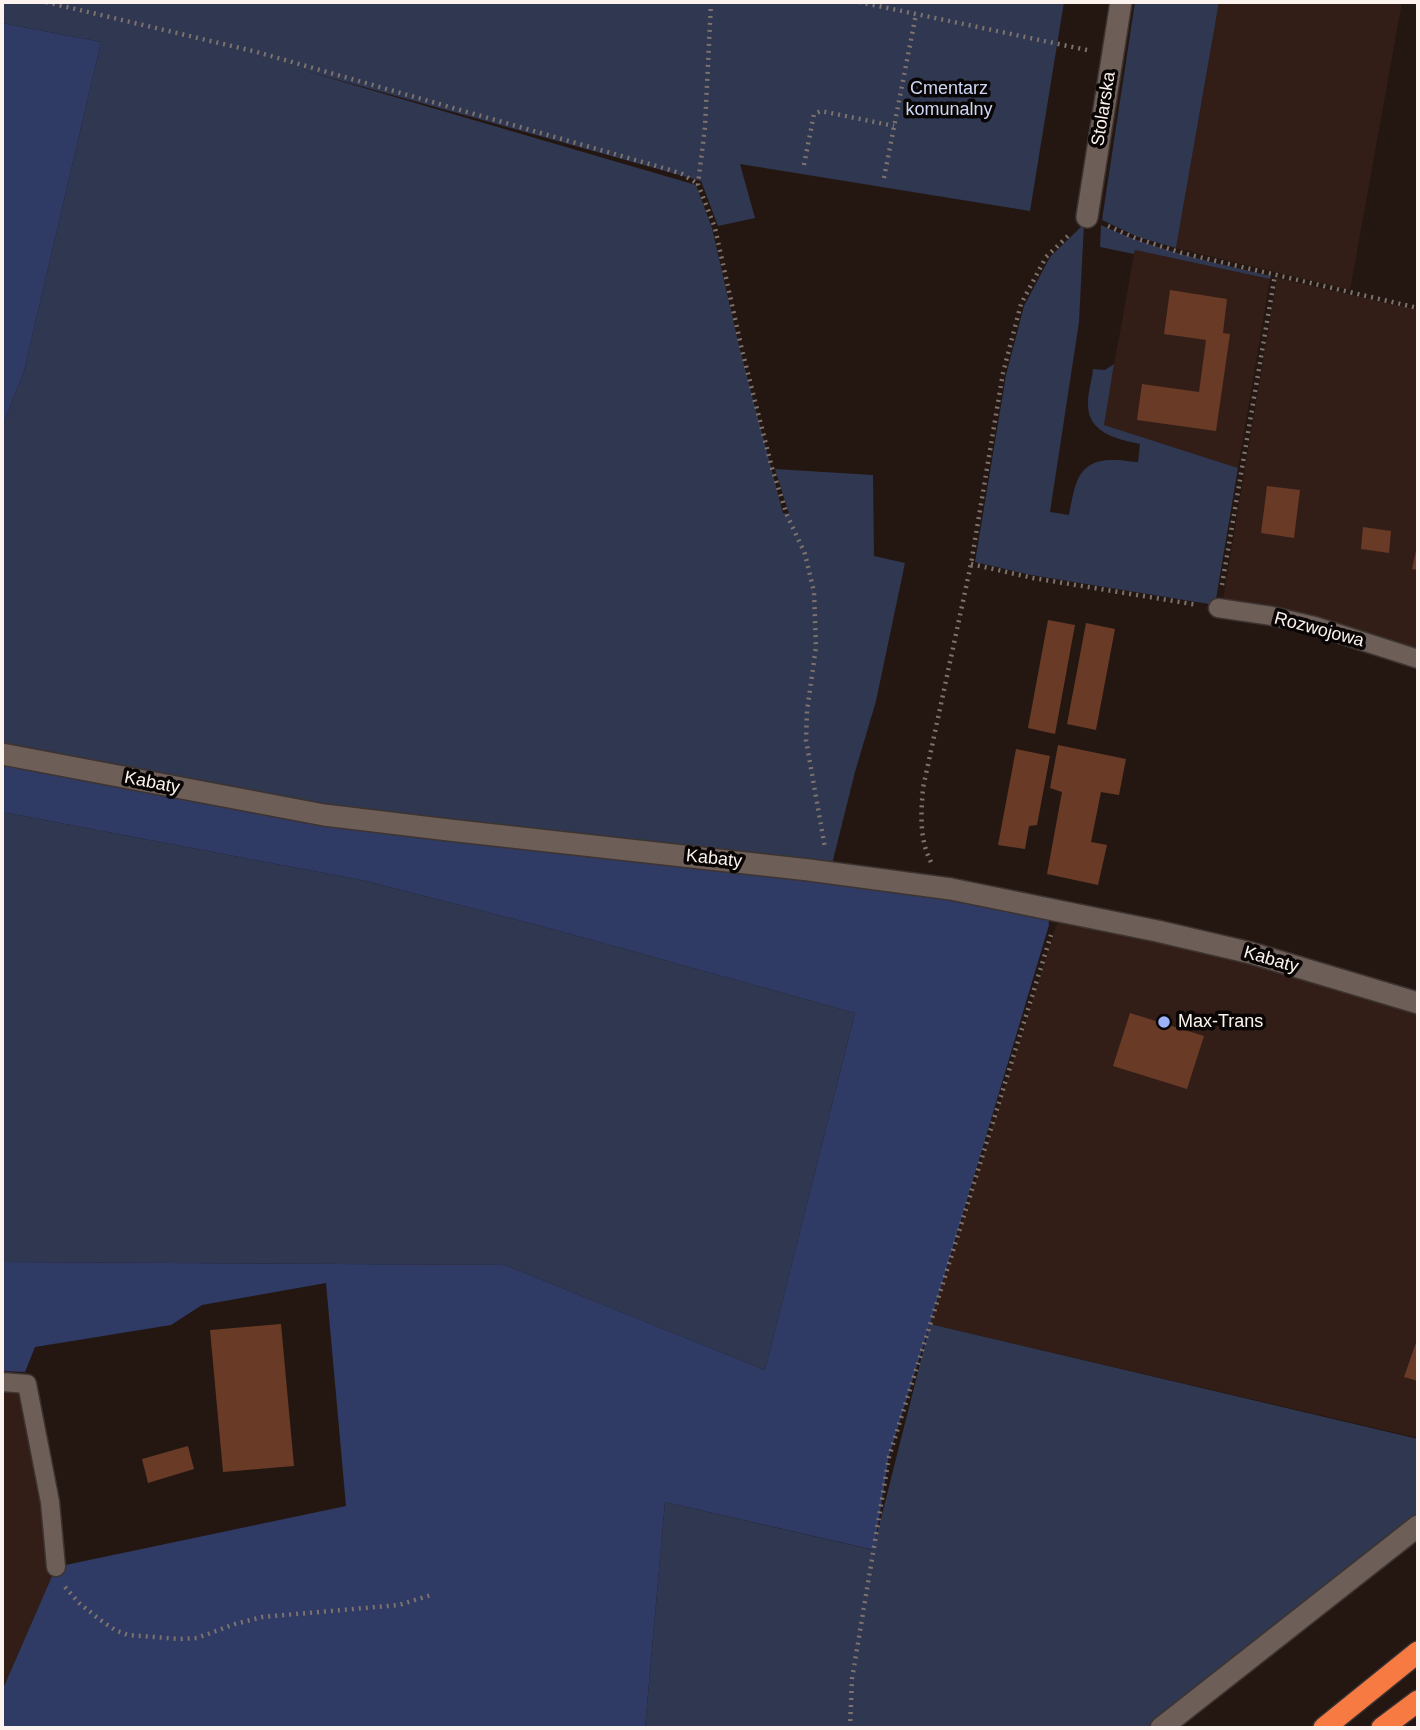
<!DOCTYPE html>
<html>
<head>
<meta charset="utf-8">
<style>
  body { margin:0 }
  #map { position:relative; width:1420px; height:1730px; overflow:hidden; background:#241712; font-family:Arial,sans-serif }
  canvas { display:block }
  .frame { position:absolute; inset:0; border:4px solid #fcf3ef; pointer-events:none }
</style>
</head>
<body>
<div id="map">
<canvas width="1420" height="1730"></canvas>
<div class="frame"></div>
</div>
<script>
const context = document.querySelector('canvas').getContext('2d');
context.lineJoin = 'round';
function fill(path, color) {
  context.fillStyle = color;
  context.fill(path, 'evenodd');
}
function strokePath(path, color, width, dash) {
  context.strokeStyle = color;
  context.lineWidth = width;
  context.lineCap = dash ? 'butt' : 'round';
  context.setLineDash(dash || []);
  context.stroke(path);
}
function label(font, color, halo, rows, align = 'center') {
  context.font = font + ' Arial,sans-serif';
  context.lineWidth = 7;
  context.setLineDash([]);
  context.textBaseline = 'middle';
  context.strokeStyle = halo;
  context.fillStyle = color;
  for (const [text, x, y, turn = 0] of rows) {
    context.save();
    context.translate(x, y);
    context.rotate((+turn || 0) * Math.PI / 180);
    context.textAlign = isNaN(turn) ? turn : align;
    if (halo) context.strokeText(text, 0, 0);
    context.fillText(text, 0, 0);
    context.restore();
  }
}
fill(new Path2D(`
  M1219 2H1402L1350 290 1176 248Z
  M1135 250 1270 279 1238 468 1103 425Z
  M1277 278 1418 310V652L1222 605Z
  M1060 922 1250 960 1418 1010V1438L930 1324 1056 926Z
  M2 1382 27 1384 56 1567 2 1691Z`), '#321e17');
fill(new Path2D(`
  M2 2H1064L1030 211 740 164 755 218 718 226 701 181 299 69 696 185 712 228 740 350 783 513 789 514 775 469 873 475 874 556 905 563 876 701 855 772 832 864 449 830 2 754V427L24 371 101 42 2 23Z
  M1135 2H1219L1176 248 1138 237 1102 220Z
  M1084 224 1079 322 1050 512 1069 515C1075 484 1077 458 1116 460 1123 460 1131 462 1138 462L1140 444C1117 439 1087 433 1088 403 1088 392 1092 380 1093 369L1105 370 1114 364 1104 425 1238 468 1215 605 1031 575 975 562 1006 375 1024 306 1050 257Z
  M1101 225C1157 251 1211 262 1271 276L1270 279 1135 250 1134 254 1100 247Z
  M2 812 366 881 545 927 855 1013 765 1370 505 1265 2 1262Z
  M930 1324 1418 1439V1526L1161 1728H645L665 1502 873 1550Z`), '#2f3751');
fill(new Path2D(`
  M2 23 101 42 24 371 2 427Z
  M2 754 324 815 946 895 1048 918 1049 925 930 1324 889 1456 874 1550 665 1502 645 1728H2V1691L56 1567 346 1506 326 1283 202 1305 171 1325 35 1347 25 1372 2 1371V1262L505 1265 765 1370 855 1013 545 927 366 881 2 812Z`), '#2f3b65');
fill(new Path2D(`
  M1170 290 1227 299 1223 333 1230 334 1216 431 1137 420 1142 384 1199 392 1206 340 1164 334Z
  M1267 486 1300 490 1294 538 1261 533Z
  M1363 527 1391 531 1389 553 1361 549Z
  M1417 546H1418V570L1412 569Z
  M1048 620 1075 625 1055 734 1028 728Z
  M1086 623 1115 629 1096 730 1067 724Z
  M1058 745 1126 759 1119 795 1101 792 1091 842 1107 845 1098 885 1047 874 1062 792 1050 788Z
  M1016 749 1050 756 1037 825 1029 826 1025 849 998 845Z
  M1130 1013 1204 1036 1187 1089 1113 1066Z
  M281 1324 294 1466 223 1472 210 1330Z
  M1418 1337V1381L1404 1377Z
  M188 1446 194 1469 148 1483 142 1459Z`), '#693a26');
const service = new Path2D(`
  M1218 608 1272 616 1315 626 1418 659
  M2 1382 27 1384 50 1502 56 1567`);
const minor = new Path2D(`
  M1087 217 1121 2
  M2 754 324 815 449 830 809 870 951 889 1157 931 1251 953 1418 1003
  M1161 1728 1418 1526`);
const motorway = new Path2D(`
  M1324 1728 1418 1652
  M1382 1728 1418 1701`);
strokePath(service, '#3d3431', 21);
strokePath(minor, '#3d3431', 24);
strokePath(motorway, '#3d3431', 24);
strokePath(new Path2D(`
  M46 2 257 52 667 169 682 174 698 184
  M711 2 705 127 698 184 715 228 742 350 772 468 787 515 805 554 814 592 816 647 807 711 806 740 825 848
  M859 2 1087 50
  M804 165 814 114 821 111 894 126
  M884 178 916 14
  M1108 226 1135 238 1182 253 1418 308
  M971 564 1033 578 1198 605
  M1222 585 1275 275
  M931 862C919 838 921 814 923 788L971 564 1003 373 1021 304 1046 257 1070 234
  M65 1587 79 1603 99 1619 115 1630 128 1635 180 1639 197 1638 235 1624 262 1617 399 1605 431 1595
  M850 1728 852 1679 889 1457 1051 935`), '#7d726d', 4.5, [2, 5]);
strokePath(service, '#6e5e58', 18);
strokePath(minor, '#6e5e58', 21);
strokePath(motorway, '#f87a43', 21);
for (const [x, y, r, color] of [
  [1164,1022,7,"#9db4fd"]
]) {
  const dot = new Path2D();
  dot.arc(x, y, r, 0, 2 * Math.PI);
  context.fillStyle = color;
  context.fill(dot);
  strokePath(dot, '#090504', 2.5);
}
label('18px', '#cdd7f5', '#090504', [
  ["Cmentarz",949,89],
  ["komunalny",949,110]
]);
label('18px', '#fcf3ef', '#090504', [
  ["Stolarska",1104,109,-81],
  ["Rozwojowa",1319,630,15],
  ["Kabaty",152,783,11],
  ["Kabaty",714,859,6],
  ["Kabaty",1271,960,16]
]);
label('18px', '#fcf3ef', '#090504', [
  ["Max-Trans",1178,1022]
], 'left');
</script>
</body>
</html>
